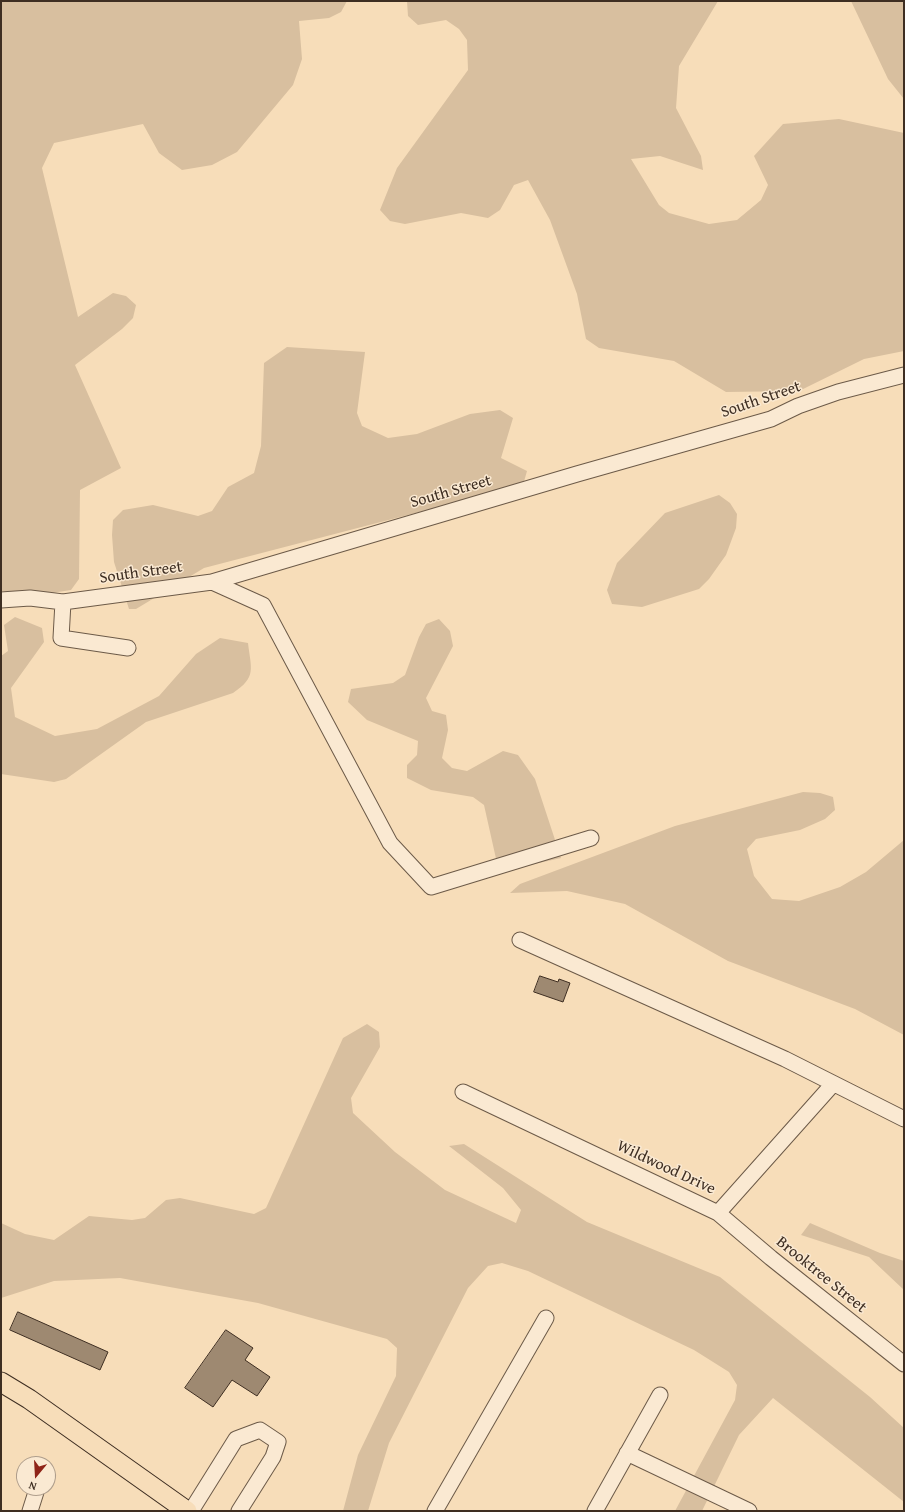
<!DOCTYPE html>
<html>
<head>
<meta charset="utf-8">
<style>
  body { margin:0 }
  #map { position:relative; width:905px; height:1512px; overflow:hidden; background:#f7ddb9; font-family:"Gentium Book Plus",serif }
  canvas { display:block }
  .frame { position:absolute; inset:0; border:2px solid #3e2e22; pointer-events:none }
  .north { position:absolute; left:16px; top:1456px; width:40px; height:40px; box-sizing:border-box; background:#fae9d2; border:1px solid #af9e8c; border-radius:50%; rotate:198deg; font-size:11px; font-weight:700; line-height:16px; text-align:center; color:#3e2e22 }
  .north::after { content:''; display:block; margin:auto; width:14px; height:18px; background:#8f2418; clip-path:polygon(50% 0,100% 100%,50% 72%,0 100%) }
</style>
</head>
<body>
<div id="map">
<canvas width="905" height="1512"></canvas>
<div class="frame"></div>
<div class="north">N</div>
</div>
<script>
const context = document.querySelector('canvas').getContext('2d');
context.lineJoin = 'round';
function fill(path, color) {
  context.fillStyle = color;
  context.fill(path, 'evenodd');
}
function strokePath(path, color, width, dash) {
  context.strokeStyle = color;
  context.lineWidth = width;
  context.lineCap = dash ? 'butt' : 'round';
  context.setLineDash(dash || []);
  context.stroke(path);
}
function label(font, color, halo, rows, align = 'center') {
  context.font = font + ' "Gentium Book Plus",serif';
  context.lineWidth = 3;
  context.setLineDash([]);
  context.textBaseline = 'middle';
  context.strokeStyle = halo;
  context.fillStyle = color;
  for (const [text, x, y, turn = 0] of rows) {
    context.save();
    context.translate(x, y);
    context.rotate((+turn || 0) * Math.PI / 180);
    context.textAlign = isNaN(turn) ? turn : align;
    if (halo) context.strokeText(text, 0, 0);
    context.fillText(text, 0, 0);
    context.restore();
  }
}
fill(new Path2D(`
  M1 1H347L341 12 329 18 299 21 302 59 293 85 237 152 212 165 182 170 159 153 143 124 54 143 42 168 78 317 113 293 126 296 136 305 133 318 122 329 75 365 121 468 80 490 79 579 71 590 45 594 1 591Z
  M407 1H718L679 66 676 108 701 156 703 170 660 156 631 159 659 205 669 213 709 224 737 220 761 200 768 185 754 156 783 124 839 119 904 133V351L864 359 799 391 726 392 674 361 599 348 586 339 577 294 550 220 528 180 514 185 500 210 488 218 461 213 405 224 390 221 380 210 397 168 468 70 467 40 459 29 446 20 418 25 408 16Z
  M851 1H904V99L888 79Z
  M287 347 365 352 357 413 362 426 388 438 417 434 470 414 500 410 513 418 501 458 527 471 523 485 204 568 136 609H129L114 562 112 535 113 520 123 510 153 505 198 516 212 511 228 487 254 473 261 446 264 363Z
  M719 495 730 503 737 514 736 528 726 555 709 579 699 589 642 607 612 604 607 590 617 563 665 513Z
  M15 617 42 628 44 642 11 688 15 717 55 736 97 729 159 696 196 654 220 638 248 643C251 669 257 677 233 693L146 722 66 779 54 782 1 774V656L8 651 4 625Z
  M439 619 450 631 453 646 426 698 432 711 446 715 448 730 442 758 452 768 467 771 503 751 518 755 535 779 561 858 499 872 484 805 473 797 431 790 407 778V765L417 755 418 741 367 720 348 702 351 689 393 683 405 675 419 637 426 624Z
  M803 792 820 793 833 797 835 810 825 819 800 830 756 839 747 849 754 876 772 899 799 901 840 887 866 872 904 840V1035L855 1009 728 961 625 904 567 891 510 893 520 884 675 826Z
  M367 1024 379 1032 380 1047 351 1098 353 1113 395 1152 445 1190 516 1223 521 1210 503 1188 449 1146 464 1144 587 1222 720 1277 870 1397 904 1428V1502L773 1398 739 1435 702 1511H675L735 1400 737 1385 729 1372 694 1350 528 1271 502 1263 488 1266 468 1288 389 1443 368 1511H343L358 1455 396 1376 397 1348 387 1339 258 1303 120 1278 54 1281 1 1298V1223L25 1234 54 1240 89 1216 132 1220 145 1218 166 1200 180 1198 254 1214 266 1208 343 1038Z
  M810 1223 880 1253 904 1261V1290L869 1257 801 1235Z`), '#d8bf9f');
const building = new Path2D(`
  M540 976 558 982 559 979 570 983 563 1002 534 992Z
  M18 1312 108 1352 100 1370 10 1330Z
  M226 1330 253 1348 245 1360 270 1377 257 1396 232 1380 213 1407 185 1388Z`);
fill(building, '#9e8971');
strokePath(building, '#3e2e22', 1);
const minor = new Path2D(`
  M212 582 263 605 390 843 431 887 591 838
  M1 600 30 598 63 602 212 582 577 474 771 419 798 406 838 392 904 375
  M63 602 61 638 128 648
  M520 940 785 1059 904 1119
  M463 1092 718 1213 771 1258 904 1364
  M718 1213 833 1084
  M627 1453 749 1511
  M30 1511 37 1489
  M191 1511 236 1439 260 1430 278 1442 273 1457 239 1511
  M435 1511 546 1318
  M595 1511 660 1395`);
const major = new Path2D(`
  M1 1382 29 1399 187 1511`);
strokePath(minor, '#6c5a48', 17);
strokePath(major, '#3e2e22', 21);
strokePath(minor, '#fae9d2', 15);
strokePath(major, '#f7ddb9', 19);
label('16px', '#3e2e22', '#fae9d2', [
  ["South Street",761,400,-19],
  ["South Street",451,492,-16],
  ["South Street",141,573,-8],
  ["Wildwood Drive",666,1168,25],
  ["Brooktree Street",821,1275,39]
]);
</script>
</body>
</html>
